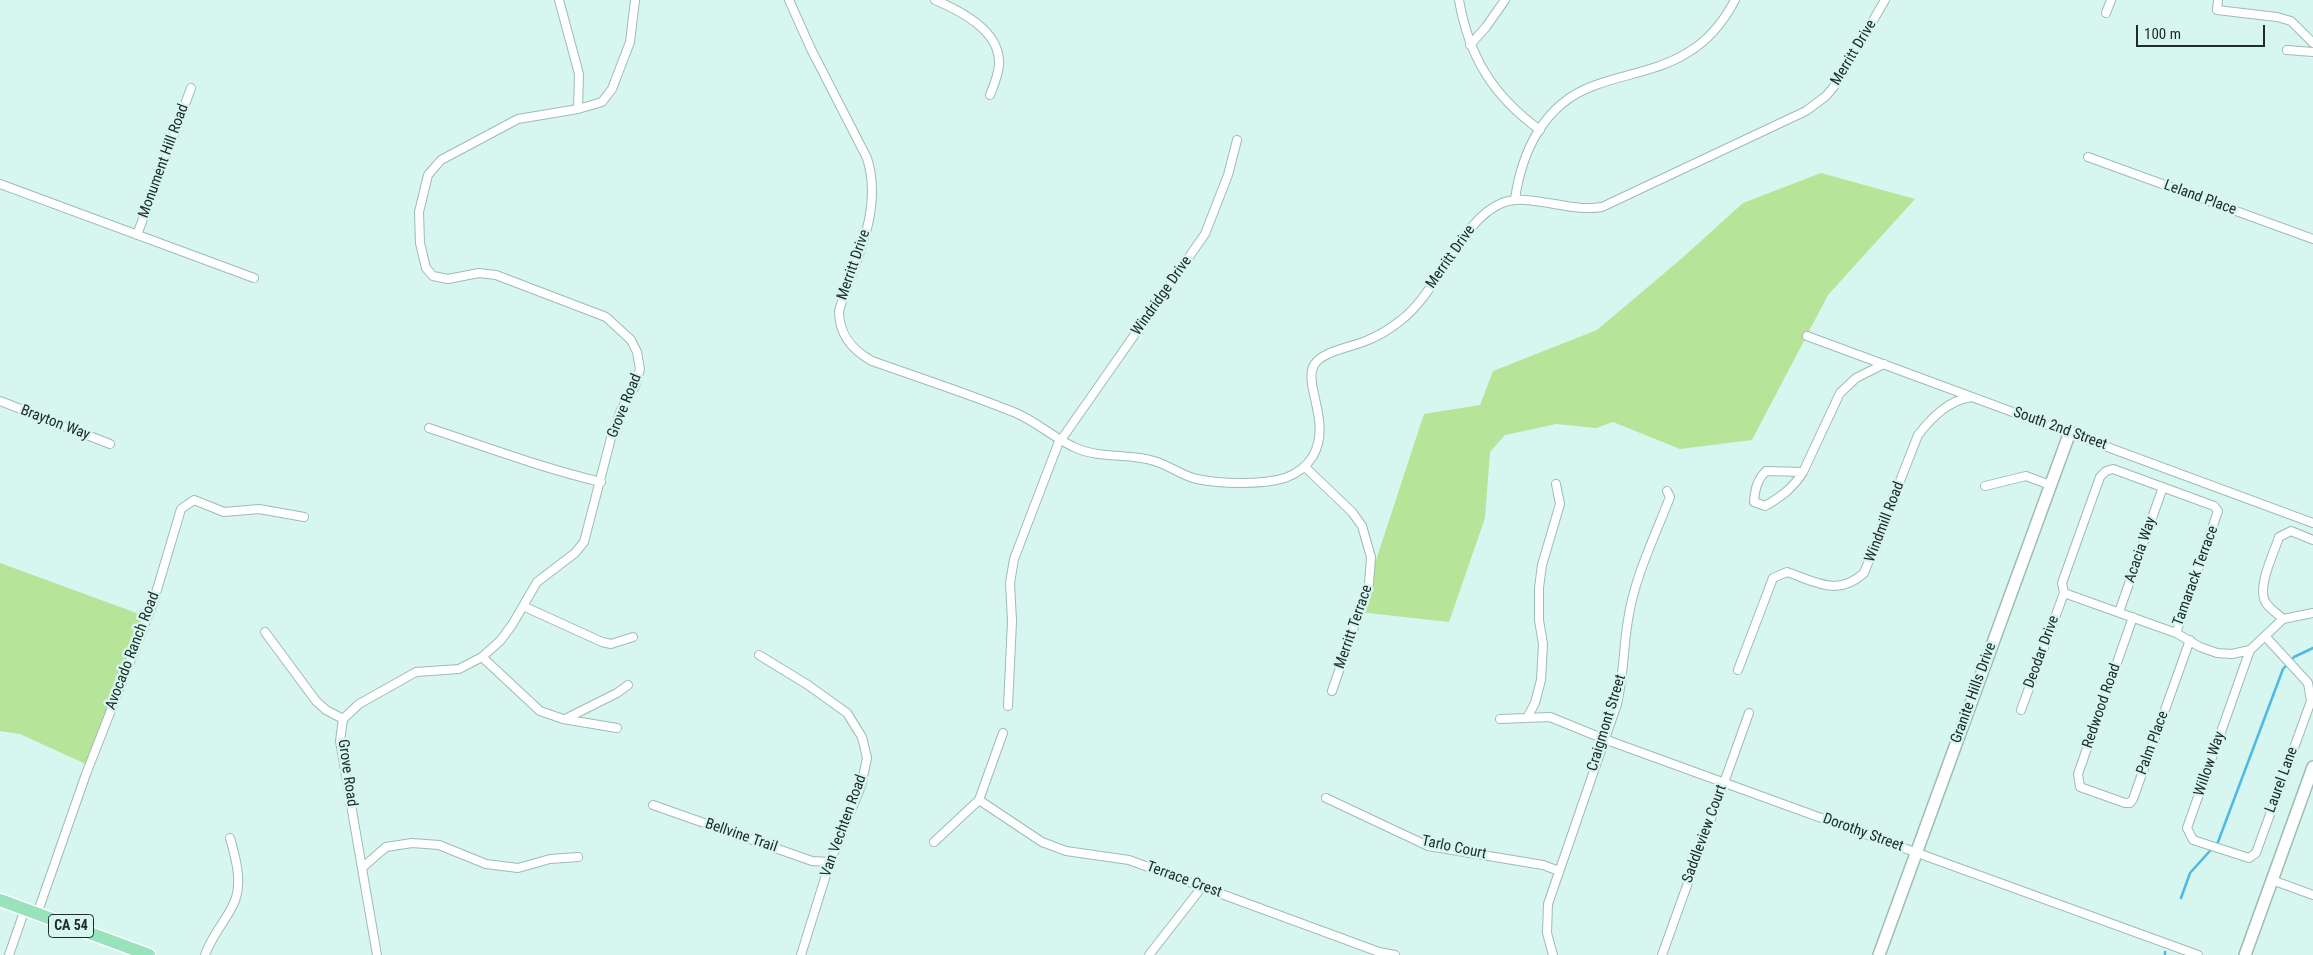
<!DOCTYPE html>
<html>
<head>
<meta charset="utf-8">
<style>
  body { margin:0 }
  #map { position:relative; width:2313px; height:955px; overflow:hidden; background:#d6f6ef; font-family:"Roboto Condensed",sans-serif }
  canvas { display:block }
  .scale { position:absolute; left:2136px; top:25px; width:129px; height:22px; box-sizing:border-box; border:2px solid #202c29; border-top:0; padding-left:6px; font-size:15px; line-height:18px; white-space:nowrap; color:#202c29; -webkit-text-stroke:4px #d6f6ef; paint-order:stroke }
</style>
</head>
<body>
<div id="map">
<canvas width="2313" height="955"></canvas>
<div class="scale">100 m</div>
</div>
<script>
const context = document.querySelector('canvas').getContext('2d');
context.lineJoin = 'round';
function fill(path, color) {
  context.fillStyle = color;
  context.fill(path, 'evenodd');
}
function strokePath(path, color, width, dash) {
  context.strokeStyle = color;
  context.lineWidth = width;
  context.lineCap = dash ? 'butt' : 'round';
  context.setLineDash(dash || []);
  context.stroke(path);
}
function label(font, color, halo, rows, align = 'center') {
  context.font = font + ' "Roboto Condensed",sans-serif';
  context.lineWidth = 5;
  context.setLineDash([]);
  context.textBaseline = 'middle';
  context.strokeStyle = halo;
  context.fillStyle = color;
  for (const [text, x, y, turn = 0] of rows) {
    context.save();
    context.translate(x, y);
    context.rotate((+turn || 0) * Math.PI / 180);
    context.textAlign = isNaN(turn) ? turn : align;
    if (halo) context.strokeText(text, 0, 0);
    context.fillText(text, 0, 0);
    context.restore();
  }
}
fill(new Path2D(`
  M1821 173 1915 199 1828 295 1752 440 1680 449 1613 422 1596 428 1556 424 1505 435 1490 452 1485 518 1449 622 1359 612 1424 414 1480 405 1493 371 1597 330 1681 259 1743 203Z
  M0 563 142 615 88 765 20 734 0 731Z`), '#b6e498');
strokePath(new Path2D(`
  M2181 898 2190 873 2218 842 2283 669 2294 657 2313 648
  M2165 955V952`), '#4cb9e6', 2.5);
const street = new Path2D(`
  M559 0 579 74 578 109
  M789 0 811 49 867 158C884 212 854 261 839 311 839 335 852 350 872 361 920 378 969 394 1016 413 1037 422 1055 439 1076 448 1101 459 1129 453 1154 461 1169 465 1182 476 1197 479 1220 484 1262 485 1285 478 1296 474 1307 466 1313 456 1332 422 1303 385 1314 365 1322 351 1353 347 1368 340 1378 336 1391 328 1400 321 1439 292 1460 220 1502 203 1528 192 1569 213 1602 207L1806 111 1826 96 1836 84 1885 0
  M935 0C961 11 1001 31 999 65 998 76 994 85 990 95
  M1459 0C1469 57 1493 96 1540 130
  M2218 0 2217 10 2277 17 2291 21 2313 43
  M2106 13 2111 0
  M1470 45 1486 27 1505 0
  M2287 50 2313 52
  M2088 157 2313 239
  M0 184 254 278
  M1515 199C1522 151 1544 104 1593 86 1624 74 1658 71 1687 53 1708 41 1724 21 1735 0
  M137 235 191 88
  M1807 336 2313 523
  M0 401 110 444
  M429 428C486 447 542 468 601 482
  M1061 440 1205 234 1228 175 1237 140
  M1305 467 1352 512 1362 526 1371 557 1369 584 1332 691
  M1803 472C1793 488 1781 497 1765 506L1754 502C1755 489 1757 480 1766 471L1803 472 1840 393 1856 378 1884 364
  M1985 486 2026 476 2050 485
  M523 606 602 642 611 644 633 637
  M2119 612 2163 487
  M2133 617 2078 774 2080 787 2125 803H2130L2133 799 2190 640
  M2283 619C2278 614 2270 609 2266 603 2256 588 2274 553 2279 537L2291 531 2313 540
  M265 632 316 701 326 710 343 719
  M2176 633 2218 511 2214 506 2113 469 2106 471 2100 477 2062 583 2064 593 2176 633 2200 647 2217 653 2232 654 2250 650 2283 619 2313 613
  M2250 650 2187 828 2193 840 2249 858 2256 853 2311 701 2308 683 2265 636
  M759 655 808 685 847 713 862 737 867 758 861 786 830 862 801 955
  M482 657 540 711 563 719 617 728
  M1738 670 1773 578 1787 572C1816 582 1838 597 1864 573L1918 435C1932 417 1949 400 1972 397
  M1008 706 1012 621 1010 583 1014 559 1060 439
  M2021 710 2064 593
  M1527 718 1535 703 1541 680 1543 644 1539 620V588L1542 565 1560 504 1556 484
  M565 719 617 693 628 685
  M1500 719 1550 717 1604 739 2198 955
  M1326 798 1428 846 1543 865 1559 871
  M979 800 1042 842 1066 851 1129 860 1379 952 1395 955
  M653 805 812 861 830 862
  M934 842 979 800 1003 733
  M363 867 386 847 412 843 439 845 486 864 518 868 550 859 578 857
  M2272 880 2313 895
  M37 914 86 774 153 603 181 509 194 500 224 512 259 509 304 517
  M9 955 25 909
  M205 955C211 937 224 923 232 907 244 886 236 859 230 838
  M377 955 340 741 343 719 359 704 416 672 459 669 482 657 500 641 512 625 537 582 575 553 584 542 611 438 621 410 635 386 640 369 637 352 631 340 606 317 496 275 479 273 448 279 433 276 426 268 420 243 419 212 428 175 441 160 518 119 578 109 602 102 612 89 630 42 635 0
  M1149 955 1202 887
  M1553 955 1547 933 1548 904 1617 704C1624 675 1623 649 1628 620 1634 578 1655 536 1670 497L1667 491
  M1662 955 1749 713`);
const secondary = new Path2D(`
  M1879 955 2070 432
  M2245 955 2313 767`);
const primary = new Path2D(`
  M0 900 149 955`);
strokePath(street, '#9dbcb5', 10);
strokePath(secondary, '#9dbcb5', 14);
strokePath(primary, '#fff', 15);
strokePath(street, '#fff', 8);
strokePath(secondary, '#fff', 11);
strokePath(primary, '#98e3bc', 12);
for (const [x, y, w] of [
  [71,926,45]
]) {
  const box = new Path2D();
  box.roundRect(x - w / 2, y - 11.5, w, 23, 4);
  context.fillStyle = '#d6f6ef';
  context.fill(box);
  strokePath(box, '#202c29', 1);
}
label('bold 14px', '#202c29', null, [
  ["CA 54",71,926]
]);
label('15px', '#202c29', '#d6f6ef', [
  ["Merritt Drive",1854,53,-59],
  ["Monument Hill Road",164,161,-70],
  ["Leland Place",2200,198,20],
  ["Merritt Drive",1451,257,-55],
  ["Merritt Drive",854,265,-71],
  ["Windridge Drive",1162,296,-55],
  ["Grove Road",625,406,-68],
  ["Brayton Way",55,423,21],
  ["South 2nd Street",2060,429,20],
  ["Windmill Road",1885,522,-69],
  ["Acacia Way",2141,550,-71],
  ["Tamarack Terrace",2196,576,-70],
  ["Merritt Terrace",1354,627,-71],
  ["Avocado Ranch Road",133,651,-69],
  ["Deodar Drive",2042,652,-70],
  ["Granite Hills Drive",1974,693,-70],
  ["Redwood Road",2102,706,-71],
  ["Craigmont Street",1607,723,-73],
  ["Palm Place",2153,743,-70],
  ["Willow Way",2210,764,-71],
  ["Grove Road",347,773,82],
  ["Laurel Lane",2282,780,-70],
  ["Van Vechten Road",844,826,-70],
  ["Dorothy Street",1863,833,20],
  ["Saddleview Court",1705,834,-70],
  ["Bellvine Trail",741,836,19],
  ["Tarlo Court",1454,848,12],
  ["Terrace Crest",1184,880,20]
]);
</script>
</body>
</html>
